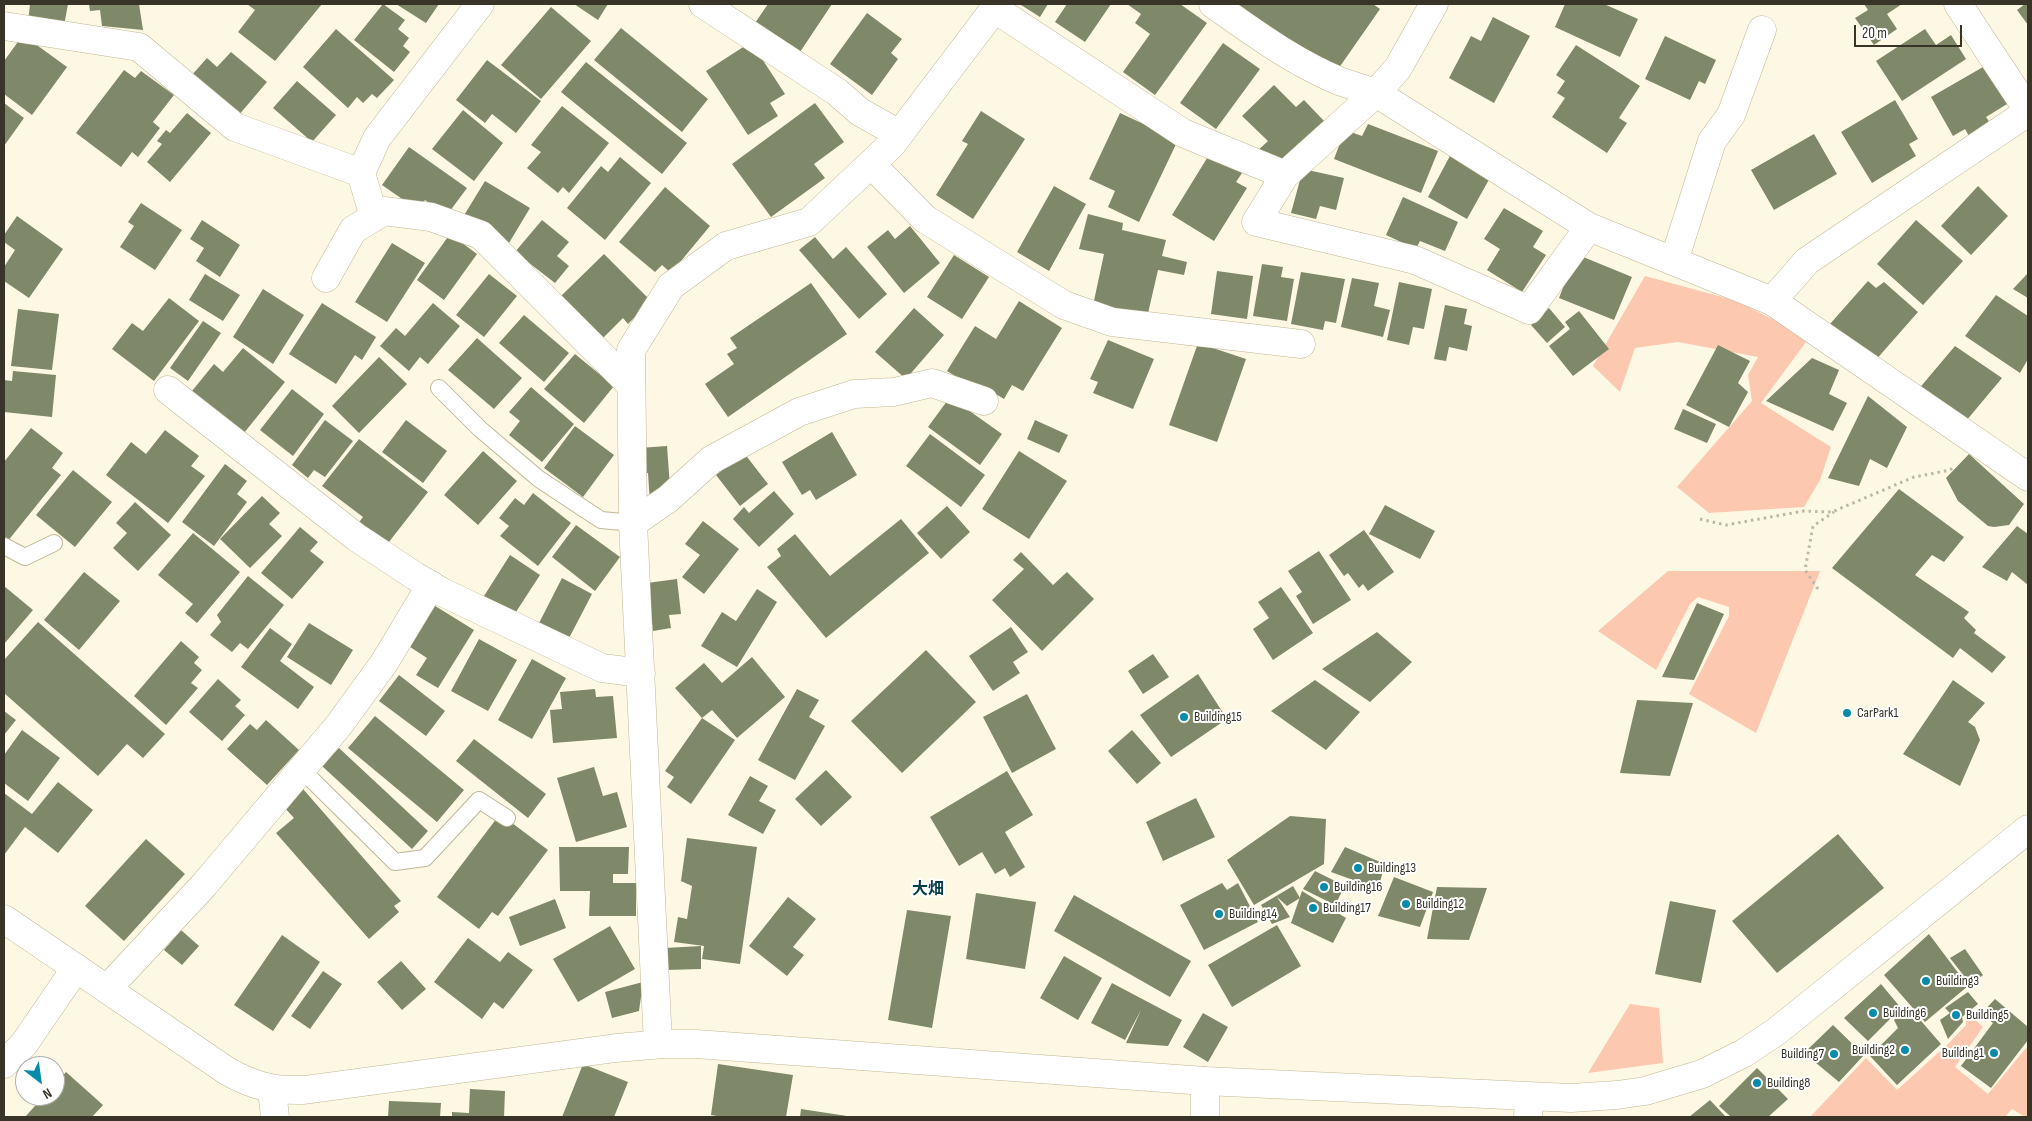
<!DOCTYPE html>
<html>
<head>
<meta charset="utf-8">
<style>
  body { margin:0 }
  #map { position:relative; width:2032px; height:1121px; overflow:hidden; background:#fdf8e3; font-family:"Sofia Sans Condensed",sans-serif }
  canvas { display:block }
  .frame { position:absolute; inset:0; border:5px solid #383427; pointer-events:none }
  .north { position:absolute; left:15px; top:1056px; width:50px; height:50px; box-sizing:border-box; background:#fff; border:1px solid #afaea9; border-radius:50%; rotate:150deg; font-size:14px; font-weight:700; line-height:20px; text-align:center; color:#383427 }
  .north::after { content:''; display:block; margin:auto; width:18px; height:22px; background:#068bab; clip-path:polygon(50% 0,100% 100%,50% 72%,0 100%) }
  .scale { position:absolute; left:1854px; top:25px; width:108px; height:22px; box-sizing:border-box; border:2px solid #383427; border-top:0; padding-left:6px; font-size:15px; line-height:18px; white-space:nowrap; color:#383427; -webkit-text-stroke:4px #fff; paint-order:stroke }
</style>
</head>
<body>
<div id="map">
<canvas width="2032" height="1121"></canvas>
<div class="frame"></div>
<div class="north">N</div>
<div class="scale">20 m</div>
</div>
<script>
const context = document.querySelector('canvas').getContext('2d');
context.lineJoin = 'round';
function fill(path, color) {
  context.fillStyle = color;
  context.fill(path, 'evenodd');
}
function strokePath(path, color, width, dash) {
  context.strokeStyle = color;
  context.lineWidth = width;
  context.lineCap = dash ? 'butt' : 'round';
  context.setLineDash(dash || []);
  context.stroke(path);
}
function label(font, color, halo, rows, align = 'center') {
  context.font = font + ' "Sofia Sans Condensed","Noto Sans JP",sans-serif';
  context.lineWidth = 4;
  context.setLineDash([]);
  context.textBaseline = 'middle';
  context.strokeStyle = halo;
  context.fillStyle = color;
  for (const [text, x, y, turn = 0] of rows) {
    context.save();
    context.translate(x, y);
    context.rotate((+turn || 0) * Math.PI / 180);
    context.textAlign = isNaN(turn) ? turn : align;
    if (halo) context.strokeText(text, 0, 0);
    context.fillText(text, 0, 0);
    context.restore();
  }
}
fill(new Path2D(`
  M1645 276 1737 301 1809 338 1761 403 1831 447 1820 480 1804 507 1709 513 1677 487 1752 401 1748 375 1758 357 1678 342 1635 348 1620 392 1593 366Z
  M1668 571H1820L1756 733 1689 694 1729 616V607L1698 597 1690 604 1656 670 1598 631Z
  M1630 1004 1659 1008 1663 1063 1588 1073Z
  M1970 1015 1983 1027 1955 1067 1988 1094 2026 1048 2028 1049V1117H2025L2012 1109 2005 1117H1810L1866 1058 1897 1090 1949 1043 1966 1025V1018Z`), '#fdc8b0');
fill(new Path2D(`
  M30 4H68L64 26 28 22Z
  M89 4H139L143 30 102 26 100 10 90 11Z
  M247 4H322L275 61 238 32 255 10Z
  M383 4 405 20 398 29 409 38 403 46 410 52 394 72 354 40Z
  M396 4H439L426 23Z
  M574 4H608L598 20Z
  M768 4H832L798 55 753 26Z
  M1022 4H1048L1040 17 1021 5Z
  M1067 4H1111L1085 42 1055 22Z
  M1127 4H1180L1207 23 1155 95 1123 72 1150 34 1135 23 1141 14Z
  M1229 4H1373L1380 9 1334 75Z
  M1565 4H1604L1638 19 1620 57 1555 27Z
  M1864 4H1902L1887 14 1897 29 1874 45 1855 18 1868 10Z
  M2025 4H2028V25L2017 10Z
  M551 7 591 41 541 99 501 65Z
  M867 13 902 39 891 53 898 59 872 95 830 64Z
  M1493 17 1530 36 1494 103 1449 78 1471 36 1481 41Z
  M621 28 708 99 682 132 594 60Z
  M336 29 394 80 377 98 372 94 363 103 357 97 348 108 303 67Z
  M1925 29 1936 45 1951 35 1966 59 1902 101 1876 61Z
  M23 35 67 67 32 115 4 94V61Z
  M1665 36 1716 60 1705 84 1699 81 1690 100 1645 79Z
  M751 42 785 94 770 103 778 116 748 135 706 71Z
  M1223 43 1260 69 1216 129 1180 103Z
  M1576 45 1640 86 1619 118 1627 123 1607 153 1552 117 1565 98 1557 93 1565 81 1556 75Z
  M231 52 267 82 238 116 191 76 207 58 217 67Z
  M487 60 541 101 516 133 492 114 485 123 456 100Z
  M586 62 687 143 662 174 561 92Z
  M1990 63 2012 101 1986 117 1990 123 1969 136 1965 129 1953 136 1931 97Z
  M124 70 135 78 141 71 174 95 153 122 160 128 138 157 132 152 121 167 76 133Z
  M297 81 336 115 312 142 273 108Z
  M1274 85 1296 107 1304 100 1325 122 1273 173 1254 154 1268 141 1242 116Z
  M1895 100 1918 139 1909 144 1916 156 1872 183 1841 132Z
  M4 103 24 118 4 146Z
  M815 103 844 142 814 164 825 178 771 217 732 164Z
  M562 106 609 143 569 193 563 187 558 193 527 168 541 152 531 145Z
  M463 110 503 143 474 181 432 149Z
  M981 111 1025 139 973 219 936 195 968 144 962 141Z
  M187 113 211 133 170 182 147 162 162 144 157 141 166 130 170 133Z
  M1120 113 1178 140 1139 222 1108 207 1115 191 1089 179Z
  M1368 124 1438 151 1421 193 1334 159 1345 130 1362 136Z
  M1814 134 1837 174 1774 210 1751 170Z
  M409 147 467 188 450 211 443 206 440 211 425 200 418 210 382 185Z
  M1212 150 1244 170 1236 182 1247 188 1214 241 1172 215Z
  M1451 154 1491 176 1467 219 1428 197Z
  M620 157 651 183 605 240 567 208 601 166 608 172Z
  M1303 169 1344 178 1336 210 1320 206 1316 219 1291 213Z
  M485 181 530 208 509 243 463 217Z
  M1054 186 1086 204 1049 271 1017 252Z
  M1978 186 2008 216 1971 255 1941 226Z
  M665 187 710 226 671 273 662 265 655 272 619 242Z
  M1403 197 1458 222 1445 251 1420 241 1416 249 1386 235Z
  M141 203 182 230 155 270 120 247 134 226 128 222Z
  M1504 208 1543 231 1533 247 1546 255 1522 292 1487 270 1500 249 1484 239Z
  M1088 214 1123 223 1122 230 1166 240 1162 256 1187 262 1184 275 1158 270 1146 322 1092 310 1104 254 1079 249Z
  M17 216 63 249 29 298 4 281V267L15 250 4 242V235Z
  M202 220 240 245 220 277 196 261 204 248 190 239Z
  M542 220 569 242 557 256 569 266 555 283 515 252Z
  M1916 220 1963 261 1923 305 1877 264Z
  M910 226 940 263 904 293 867 247 888 230 895 239Z
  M450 234 477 254 444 300 417 280Z
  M815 237 833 259 846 247 887 294 859 319 799 250Z
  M392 243 425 263 387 322 355 302Z
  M604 254 651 301 628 324 623 318 603 338 561 296Z
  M1576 254 1632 277 1614 320 1559 298Z
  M954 255 989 277 962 319 927 297Z
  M1262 264 1283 267 1281 277 1294 279 1287 321 1253 316Z
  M1217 271 1253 276 1247 319 1211 314Z
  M1301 272 1345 279 1336 323 1325 321 1323 330 1291 324Z
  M2028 273V298L2013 289Z
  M205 274 240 295 223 321 189 300Z
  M489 274 517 296 484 337 456 315Z
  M1352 278 1379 283 1374 306 1390 310 1383 337 1341 327Z
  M1868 281 1876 288 1884 282 1918 312 1874 362 1830 324Z
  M1399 282 1432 289 1424 329 1413 327 1409 345 1387 340Z
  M811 283 847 334 728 417 705 384 734 364 727 354 737 348 730 338Z
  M263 289 304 315 273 364 233 337Z
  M1996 295 2028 316V359L2020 373 1965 336Z
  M169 298 199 321 154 381 112 349 132 323 143 331Z
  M1019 301 1062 328 1023 391 1012 385 1004 399 979 384 976 389 947 371 975 326 996 339Z
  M322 303 376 337 362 360 355 355 336 384 289 354Z
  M433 303 460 326 428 364 420 357 409 371 380 346 396 328 405 336Z
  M1445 305 1467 309 1464 324 1472 326 1467 351 1449 347 1446 361 1434 359Z
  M914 308 944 335 906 379 875 352Z
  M1549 308 1565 327 1547 343 1531 325Z
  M18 309 59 314 52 370 11 366Z
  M1579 311 1609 349 1573 376 1549 346 1570 329 1565 322Z
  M524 315 569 353 544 382 499 343Z
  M203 321 221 333 188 381 170 368Z
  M477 338 522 378 494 409 448 370Z
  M1108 340 1154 359 1133 409 1093 393 1098 382 1090 379Z
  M1198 343 1246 359 1217 442 1169 425Z
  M1718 345 1750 361 1738 383 1748 392 1729 427 1686 405Z
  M1955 346 2002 378 1966 421 1917 391Z
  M243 348 285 382 244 433 192 391 214 364 223 372Z
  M575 354 614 386 584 423 544 389Z
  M379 357 407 384 359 433 332 406Z
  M1812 358 1839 370 1829 394 1847 403 1833 431 1766 401Z
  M13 371 56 375 52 417 4 412V380L12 381Z
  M531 387 574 424 542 462 509 435 520 421 509 412Z
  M292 389 324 414 293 456 260 430Z
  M1868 396 1907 427 1887 468 1870 459 1859 486 1828 478Z
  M950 397 1002 434 980 465 928 427Z
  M1683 409 1716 424 1707 443 1674 429Z
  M325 420 353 441 325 477 314 470 308 478 292 465Z
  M406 420 447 451 423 483 382 452Z
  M1035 420 1068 435 1059 453 1027 439Z
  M575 426 614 455 583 497 544 468Z
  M31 428 63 453 52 468 61 475 7 542 4 539V462Z
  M165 430 199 456 191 466 205 476 168 523 106 475 131 442 146 454Z
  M832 432 857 475 816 500 810 490 802 495 782 462Z
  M930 434 985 475 961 507 906 466Z
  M359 439 428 492 385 547 357 525 363 517 322 486Z
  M667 446 670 487 650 503 648 473H641L639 448Z
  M483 451 517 481 478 525 444 495Z
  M1019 451 1067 481 1029 539 982 509Z
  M744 453 768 484 740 506 716 475Z
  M1969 454 2024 504 2009 525 1994 527 1988 526 1958 501 1946 478Z
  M225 464 247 481 237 494 247 502 214 546 182 522Z
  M73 470 112 502 75 547 36 515Z
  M1899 489 1964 537 1944 562 1932 555 1915 575 1969 612 1964 618 1976 630 1974 633 2006 657 1992 673 1960 648 1953 658 1832 568Z
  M774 491 794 514 759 547 733 519 744 507 749 513Z
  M533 493 571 523 538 566 500 536 509 526 499 518 515 498 524 505Z
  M262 496 280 513 269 524 282 536 250 568 220 539Z
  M135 502 171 535 138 571 113 548 127 533 116 523Z
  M1385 505 1435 531 1420 559 1369 534Z
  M947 506 970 532 941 559 917 533Z
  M901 519 929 553 826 638 767 567 781 556 777 549 795 534 830 576Z
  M703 521 739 549 704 594 682 577 700 555 685 544Z
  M576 525 620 557 595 591 552 557Z
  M2017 526 2028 534V585L2012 572 2007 581 1982 567Z
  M300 527 318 542 310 551 324 562 292 599 261 573Z
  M1364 530 1394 572 1368 591 1363 584 1359 588 1348 573 1344 576 1329 555Z
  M193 533 240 572 197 623 185 613 193 604 158 575Z
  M1319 551 1351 600 1313 624 1296 596 1302 592 1288 571Z
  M1021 552 1053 585 1067 572 1094 599 1042 651 992 600 1024 569 1013 560Z
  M510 555 540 575 514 615 484 596Z
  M84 572 120 601 79 650 44 620Z
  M248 576 284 605 248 649 240 643 232 652 210 635 221 622 217 615Z
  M562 578 592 594 567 642 537 627Z
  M677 579 681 614 669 615 671 628 653 631 647 583Z
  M4 586 33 610 4 644Z
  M1281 587 1313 633 1273 660 1253 629 1269 618 1258 602Z
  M757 589 777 602 737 667 701 646 722 612 736 621Z
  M1697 603 1724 614 1694 680 1662 677Z
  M432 604 474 630 438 688 416 675 427 658 407 645Z
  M38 622 165 734 143 758 127 744 98 776 4 693V660Z
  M309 623 353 650 331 685 287 657Z
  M1011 627 1028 652 1013 662 1020 673 993 691 969 656Z
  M270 628 292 644 280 661 314 687 298 709 241 667Z
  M1377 632 1412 662 1370 702 1322 669Z
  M479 639 517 660 488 711 451 691Z
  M181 641 199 657 194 663 202 670 191 683 198 688 166 725 134 696Z
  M926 650 976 702 902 773 851 721Z
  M1153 654 1169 677 1143 694 1128 671Z
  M752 657 785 697 737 738 712 710 702 718 675 688 704 663 722 683Z
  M532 659 566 678 532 739 498 720Z
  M1198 674 1227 719 1171 757 1140 715Z
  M399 675 445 711 426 736 379 701Z
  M218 679 241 700 235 706 245 715 222 741 189 712Z
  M1315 680 1360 712 1326 750 1271 711Z
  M1953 680 1985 703 1968 722 1975 727 1980 740 1960 786 1903 754Z
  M595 689 596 697 613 696 617 738 553 743 550 710 562 709 560 692Z
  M797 689 819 700 809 717 825 726 795 780 758 760Z
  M1027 694 1056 749 1012 773 983 717Z
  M1637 700 1693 703 1670 776 1620 773Z
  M4 711 16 720 4 735Z
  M375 716 464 790 437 822 348 748Z
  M702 718 735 740 691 804 667 787 674 777 665 771Z
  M266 720 299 750 267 785 227 749 250 724 257 730Z
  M22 730 60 758 28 801 4 783V755Z
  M1132 730 1161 763 1137 784 1108 751Z
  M474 739 546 794 528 818 456 761Z
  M339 748 428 831 412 849 322 766Z
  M594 767 603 796 617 792 627 827 576 842 557 778Z
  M826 770 852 797 821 826 795 799Z
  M1007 771 1033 815 1005 832 1025 867 1010 877 1005 868 995 874 982 852 959 866 930 817Z
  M750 776 768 786 759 801 776 810 763 834 728 815Z
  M58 782 93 810 58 853 25 827 4 855V793L32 814Z
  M303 789 401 901 394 906 399 912 369 939 276 833 294 818 283 806Z
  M1196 798 1215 837 1163 861 1146 822Z
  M500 814 548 850 498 916 492 912 479 929 437 897Z
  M1290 816 1326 819 1324 864 1254 905 1227 860Z
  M1838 834 1884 888 1777 973 1732 921Z
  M687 838 757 847 740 964 702 959 704 946 674 942 678 917 687 919 692 886 681 881Z
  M146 839 185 874 124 941 85 906Z
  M559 847H629L628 874H613V883H636V916H589L590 891H560Z
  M1345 847 1385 864 1378 889 1331 872Z
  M1315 871 1345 886 1335 905 1303 889Z
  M1394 877 1433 892 1420 927 1378 916Z
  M1222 883 1227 890 1238 883 1258 922 1204 950 1180 905Z
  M1293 886 1300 898 1287 906 1277 897 1290 917 1272 924 1261 905Z
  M1437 887 1487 888 1469 940 1427 939Z
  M1302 891 1346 918 1333 943 1291 923Z
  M976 893 1036 902 1025 969 966 959Z
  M1074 895 1191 961 1170 997 1054 931Z
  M788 897 816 919 793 947 804 955 787 976 749 946Z
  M555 899 566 928 520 946 509 917Z
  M1670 901 1716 910 1701 983 1655 974Z
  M907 910 951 916 932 1028 888 1020Z
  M1277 925 1301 966 1232 1007 1208 965Z
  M610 926 635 969 578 1002 553 959Z
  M181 930 199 946 182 965 164 950Z
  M1929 934 1968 986 1925 1022 1884 975Z
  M282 935 320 962 273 1031 234 1005Z
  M468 938 500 962 508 952 533 970 503 1009 494 1002 482 1019 434 982Z
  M701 946V969L666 970 665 948Z
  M1965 949 1983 975 1971 985 1950 958Z
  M1064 956 1102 978 1078 1020 1040 998Z
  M401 961 426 989 402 1010 377 982Z
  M323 971 342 984 310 1029 291 1016Z
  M643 982 639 1011 612 1018 605 992Z
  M1112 983 1182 1020 1168 1046 1126 1043 1141 1010 1125 1040 1091 1023Z
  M1881 984 1901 1008 1868 1041 1844 1018Z
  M1968 992 1978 1004 1962 1017 1963 1022 1948 1039 1940 1020 1950 1013 1945 1008Z
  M1995 999 2028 1027V1040L1991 1088 1961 1066 1993 1023 1981 1014Z
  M1909 1007 1941 1044 1897 1085 1870 1056 1898 1028 1894 1020Z
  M1203 1013 1228 1027 1208 1062 1183 1047Z
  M1833 1025 1864 1055 1839 1082 1804 1053Z
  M583 1064 628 1082 614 1117H562Z
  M718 1064 793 1075 786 1117H723L711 1115Z
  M1757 1068 1788 1099 1768 1117H1731L1719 1106Z
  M66 1072 103 1105 92 1117H25L44 1096H55V1084Z
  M470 1089 505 1091 504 1117H452V1112L469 1113Z
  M1710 1100 1726 1117H1689Z
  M389 1101 441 1103 440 1117H388Z
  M801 1109 847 1116 846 1117H800Z`), '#7f8868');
const lane = new Path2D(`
  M439 388 480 429 539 479 601 520 633 523
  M4 546 25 557 54 543
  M301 769 395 862 425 858 479 800 507 818`);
const street = new Path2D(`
  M703 4 837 92 860 112 899 134
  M1213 4C1253 32 1293 62 1339 81 1351 85 1363 89 1376 93L1589 227 1772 301 2028 477
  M1434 4 1398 68 1376 93 1285 175 1256 222 1415 260 1529 310 1589 227
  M1958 4 2028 110
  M995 9 1183 133 1285 175
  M4 26 139 47 235 127 361 173
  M871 164 925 219 1064 305 1112 322 1301 344
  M374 217 361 173 377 138 480 4
  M1674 261 1712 141 1731 115 1762 30
  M326 278 353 230 384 211 431 217 481 235 631 385
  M1772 301 1807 261 2028 112
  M168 390 356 537 415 576 442 592 602 668 641 673
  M633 523 668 499 711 460 799 412 854 394 894 392 932 383 984 401
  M107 989 204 885 339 725 384 663 431 585
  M658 1044 633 523 631 350 671 286 726 246 809 222 892 144 998 4
  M4 1064 24 1044 76 968
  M1205 1081V1117
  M272 1090 275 1117
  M1528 1117 1529 1097`);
const secondary = new Path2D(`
  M4 919 227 1071C254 1086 273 1091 304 1090L616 1048 663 1044H696L1205 1081 1571 1098 1617 1095 1645 1091 1702 1074 1744 1053 1777 1031 2028 829`);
strokePath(lane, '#bfb795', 18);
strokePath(street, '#bfb795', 29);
strokePath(secondary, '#bfb795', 29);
strokePath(new Path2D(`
  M1700 519 1726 525 1804 511 1832 512 1914 477 1950 470 1955 466
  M1818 589 1805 570 1813 526 1834 512`), '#bcb8a5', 3, [2.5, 4]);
strokePath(lane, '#fff', 16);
strokePath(street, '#fff', 28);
strokePath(secondary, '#fff', 28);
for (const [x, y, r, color] of [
  [1847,713,5,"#068bab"],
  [1184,717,5,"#068bab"],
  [1358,868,5,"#068bab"],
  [1324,887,5,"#068bab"],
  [1406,904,5,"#068bab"],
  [1313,908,5,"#068bab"],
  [1219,914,5,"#068bab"],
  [1926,981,5,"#068bab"],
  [1873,1013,5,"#068bab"],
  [1956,1015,5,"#068bab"],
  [1905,1050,5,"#068bab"],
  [1994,1053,5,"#068bab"],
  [1834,1054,5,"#068bab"],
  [1757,1083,5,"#068bab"]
]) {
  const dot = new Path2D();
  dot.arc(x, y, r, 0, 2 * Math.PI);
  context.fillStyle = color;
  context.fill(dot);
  strokePath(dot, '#fff', 2);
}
label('14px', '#383427', '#fff', [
  ["CarPark1",1857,713],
  ["Building15",1194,717],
  ["Building13",1368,868],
  ["Building16",1334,887],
  ["Building12",1416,904],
  ["Building17",1323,908],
  ["Building14",1229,914],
  ["Building3",1936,981],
  ["Building6",1883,1013],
  ["Building5",1966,1015],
  ["Building2",1895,1050,"right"],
  ["Building1",1984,1053,"right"],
  ["Building7",1824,1054,"right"],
  ["Building8",1767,1083]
], 'left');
label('bold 16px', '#023c4b', '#fff', [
  ["大畑",928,890]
]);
</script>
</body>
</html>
